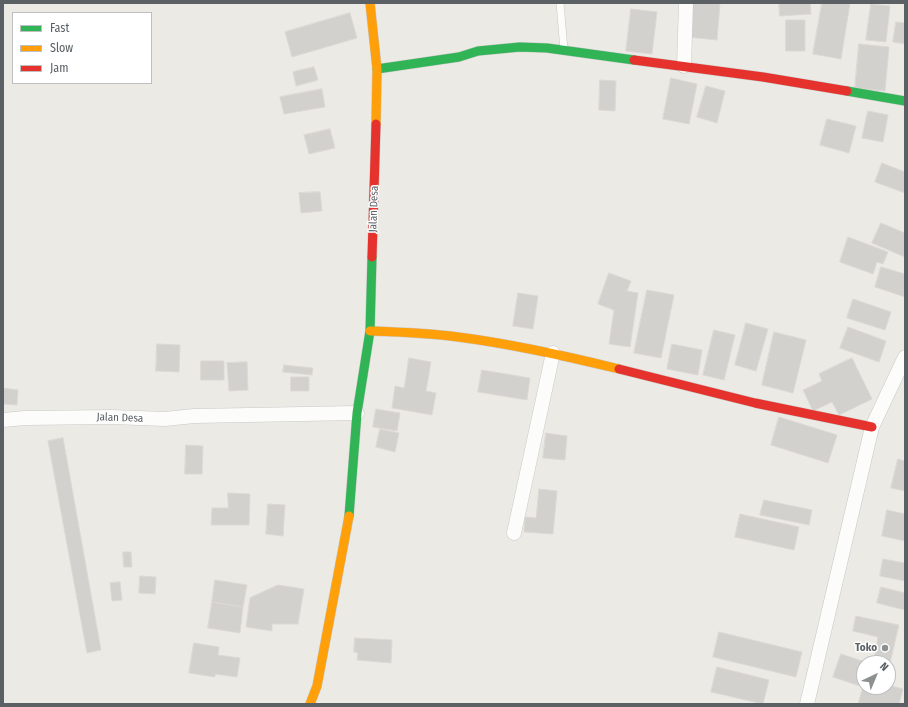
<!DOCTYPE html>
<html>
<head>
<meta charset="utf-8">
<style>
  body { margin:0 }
  #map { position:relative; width:908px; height:707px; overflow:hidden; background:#eceae5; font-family:"Fira Sans Condensed",sans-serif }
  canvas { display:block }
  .frame { position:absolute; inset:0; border:4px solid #5a6064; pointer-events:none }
  .legend { position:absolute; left:12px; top:12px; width:140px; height:72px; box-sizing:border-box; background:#fff; border:1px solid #bdbfc1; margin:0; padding:5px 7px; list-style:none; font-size:12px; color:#5a6064 }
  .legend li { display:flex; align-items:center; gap:8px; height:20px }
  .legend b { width:20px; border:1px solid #bdbfc1 }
  .north { position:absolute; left:856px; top:655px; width:40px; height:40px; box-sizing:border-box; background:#fff; border:1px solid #bdbfc1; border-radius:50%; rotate:44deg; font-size:11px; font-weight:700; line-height:16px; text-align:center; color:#5a6064 }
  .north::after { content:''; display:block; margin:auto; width:14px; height:18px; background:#8d9091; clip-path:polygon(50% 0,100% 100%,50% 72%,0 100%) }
</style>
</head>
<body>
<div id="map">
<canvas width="908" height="707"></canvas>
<div class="frame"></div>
<ul class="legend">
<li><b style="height:5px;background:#30b455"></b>Fast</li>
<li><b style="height:5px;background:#ff9f0a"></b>Slow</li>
<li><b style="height:5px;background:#e5322d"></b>Jam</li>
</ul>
<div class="north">N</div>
</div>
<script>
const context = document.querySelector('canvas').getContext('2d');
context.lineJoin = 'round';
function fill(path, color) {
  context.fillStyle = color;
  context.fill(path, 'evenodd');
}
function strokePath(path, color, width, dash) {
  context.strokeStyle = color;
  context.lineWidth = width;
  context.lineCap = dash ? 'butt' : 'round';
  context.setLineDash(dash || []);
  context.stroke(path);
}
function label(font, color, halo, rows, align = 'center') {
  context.font = font + ' "Fira Sans Condensed",sans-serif';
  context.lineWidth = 3;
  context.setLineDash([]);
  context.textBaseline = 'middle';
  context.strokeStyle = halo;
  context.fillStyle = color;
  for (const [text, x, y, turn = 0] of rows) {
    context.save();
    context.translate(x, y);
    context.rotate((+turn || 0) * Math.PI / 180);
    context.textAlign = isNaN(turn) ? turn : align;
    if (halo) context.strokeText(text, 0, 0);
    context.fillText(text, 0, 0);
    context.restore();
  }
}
const building = new Path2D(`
  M690 3H720L717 40 687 37Z
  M779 3H810L811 14 780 16Z
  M822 3H850L841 59 813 54Z
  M871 4 890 6 886 42 866 40Z
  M631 9 657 12 652 54 626 51Z
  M350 13 357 38 292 57 285 32Z
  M786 20H805V51H786Z
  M896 22 905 23V44L893 42Z
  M859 44 889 47 885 91 855 88Z
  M314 67 318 80 296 86 293 72Z
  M671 78 697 84 689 124 663 119Z
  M600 80 616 81 615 111 599 110Z
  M706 86 725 91 717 123 697 117Z
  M322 89 325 107 284 114 280 97Z
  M868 111 888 115 883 142 862 138Z
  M827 119 856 126 849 153 820 145Z
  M330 129 335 148 309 154 304 135Z
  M882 163 905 172V193L875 182Z
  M320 192 322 211 301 213 299 193Z
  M881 223 905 233V257L872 243Z
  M848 237 888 252 883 264 877 262 873 274 840 262Z
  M881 267 905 274V297L875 287Z
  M609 273 631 281 627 291 638 293 630 347 609 344 614 310 598 304Z
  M647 290 674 295 661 358 634 353Z
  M518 293 538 296 533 329 513 326Z
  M853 299 891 312 885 330 847 318Z
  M746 323 768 329 756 371 735 365Z
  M848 327 886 341 879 362 840 348Z
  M714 330 735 335 724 380 703 375Z
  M774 332 806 340 793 393 762 385Z
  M157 344 180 345 179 372 156 371Z
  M672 344 702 350 698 375 667 369Z
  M409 358 431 362 426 391 436 393 432 415 392 408 395 386 404 388Z
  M852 358 872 399 839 415 832 402 813 411 803 390 822 381 819 374Z
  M201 361H224V380H201Z
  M247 362 248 390 229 391 227 363Z
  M284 365 313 368 312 375 283 372Z
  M482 370 530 378 527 400 478 392Z
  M291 377H309V391H291Z
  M3 388 18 390 17 405 3 404Z
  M376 409 400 413 397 431 373 427Z
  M779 417 837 435 828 463 771 445Z
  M380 429 399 433 395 452 376 447Z
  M546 433 567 436 565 460 543 458Z
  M63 438 101 650 87 653 48 441Z
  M186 445 203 446 202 474H185Z
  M898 459 905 461V491L891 488Z
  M539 489 557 491 553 534 524 532 525 517 536 518Z
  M228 493 250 494 249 525H211L212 508H228Z
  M764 500 812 510 809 525 760 515Z
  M268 504 285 505 283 536 266 534Z
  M887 510 905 514V541L882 536Z
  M740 514 799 527 794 550 735 537Z
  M123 552H131L132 567H124Z
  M883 559 905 563V581L880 576Z
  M140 576 156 577 155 594 139 593Z
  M215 580 247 585 243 607 212 602Z
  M120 582 122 600 112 601 110 583Z
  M278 585 304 589 298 624H272V631L246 627 250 598Z
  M881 587 905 593V610L877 603Z
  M212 602 243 607 240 633 208 628Z
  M856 616 899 625 890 663 874 659 878 637 853 631Z
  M719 632 802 652 796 677 713 657Z
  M355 638 392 640 391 663 357 660 358 653 354 652Z
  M194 643 219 647 218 655 240 658 237 677 215 674V677L189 673Z
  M841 654 868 663H864V687H888V685L903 689 899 704H858L863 687 833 677Z
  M717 667 769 680 763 704 711 692Z`);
fill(building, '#d2d1ce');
strokePath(building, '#dcd9d4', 1);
const lane = new Path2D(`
  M560 3 564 50`);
const street = new Path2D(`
  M684 66 686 3
  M3 420 25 418 112 417 165 419 194 416 357 413
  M514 533 553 353
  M807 704 872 427 905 357`);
const fast = new Path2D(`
  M377 69 459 57 478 51 520 47 547 48 634 60
  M847 91 905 101
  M349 516 357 413 370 331 372 257`);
const slow = new Path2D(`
  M370 3 377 69 376 124
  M370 331C399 332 429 333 458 337 513 344 566 356 619 369
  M310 704 317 686 349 516`);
const jam = new Path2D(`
  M634 60 763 77 847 91
  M372 257 376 124
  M619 369 755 403 872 427`);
strokePath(lane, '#c8c8c8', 8);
strokePath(street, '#c8c8c8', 15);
strokePath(fast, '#c9c9c9', 10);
strokePath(slow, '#c9c9c9', 10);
strokePath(jam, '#c9c9c9', 10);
strokePath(lane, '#fcfcfb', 7);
strokePath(street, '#fcfcfb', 14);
strokePath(fast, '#30b455', 9);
strokePath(slow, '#ff9f0a', 9);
strokePath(jam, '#e5322d', 9);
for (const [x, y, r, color] of [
  [885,648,4,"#8d9091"]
]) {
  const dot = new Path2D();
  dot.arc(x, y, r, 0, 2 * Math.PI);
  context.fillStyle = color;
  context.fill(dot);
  strokePath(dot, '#fff', 1.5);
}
label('11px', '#5a6064', '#fff', [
  ["Jalan Desa",374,209,-88],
  ["Jalan Desa",120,418,2]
]);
label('bold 11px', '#5a6064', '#fff', [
  ["Toko",877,648]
], 'right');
</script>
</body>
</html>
